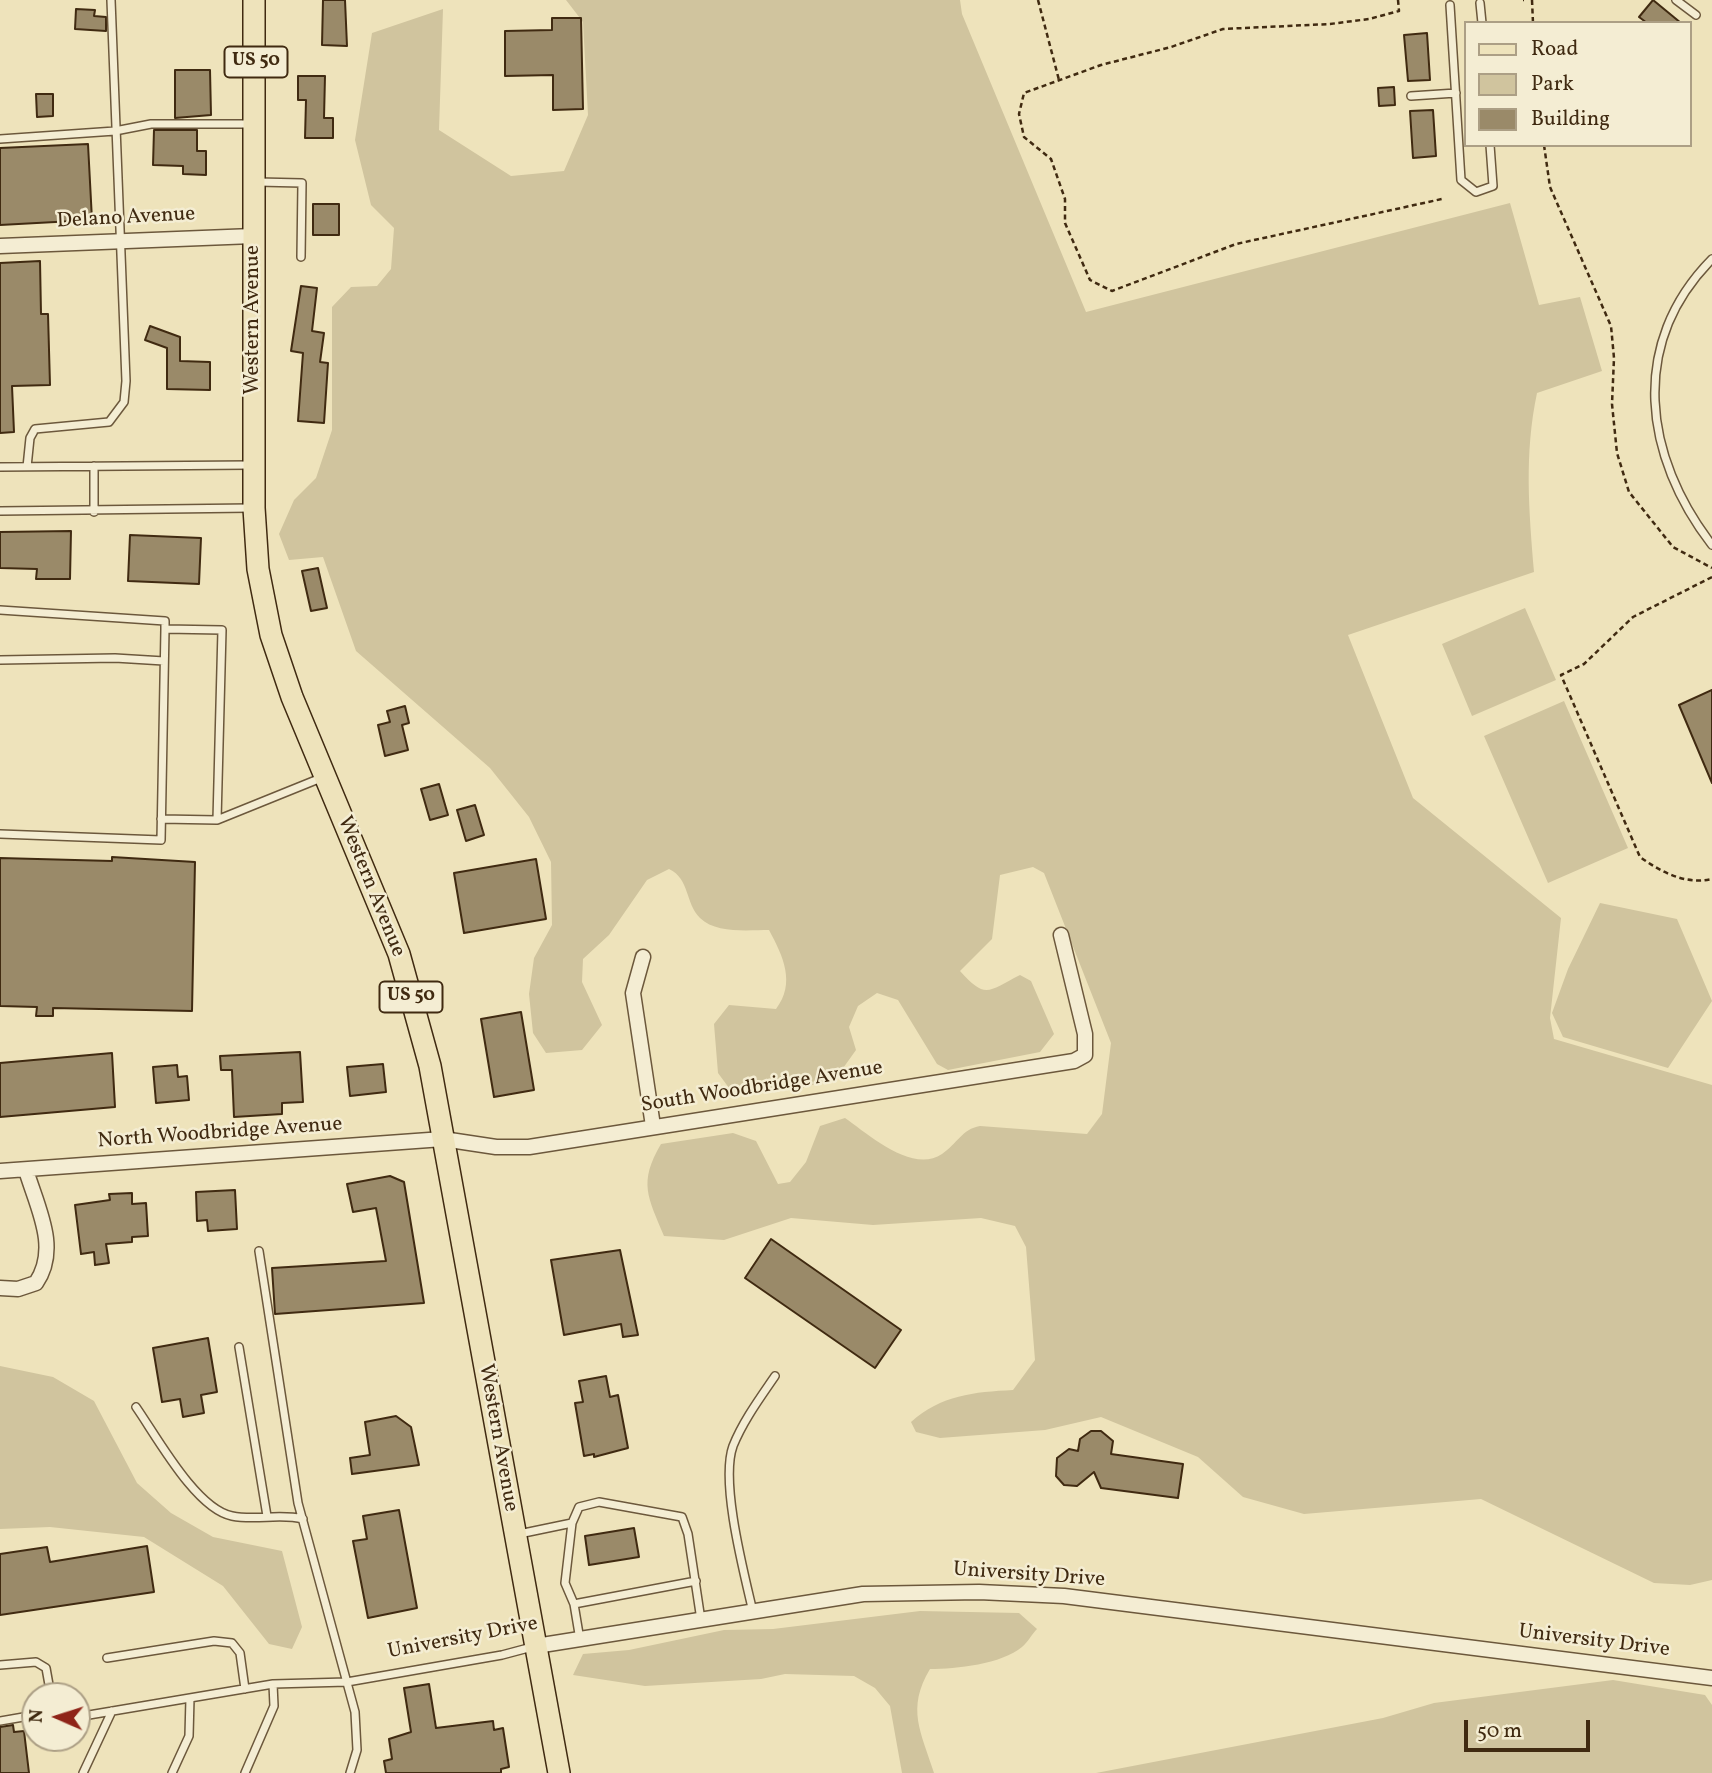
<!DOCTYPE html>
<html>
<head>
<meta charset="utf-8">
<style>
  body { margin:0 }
  #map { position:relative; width:1712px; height:1773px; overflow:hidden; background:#eee3bb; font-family:Vollkorn,serif }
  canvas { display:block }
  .legend { position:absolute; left:1464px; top:21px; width:228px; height:126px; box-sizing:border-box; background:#f4edd3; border:2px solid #ac9f85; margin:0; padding:9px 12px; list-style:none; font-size:21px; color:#402a11 }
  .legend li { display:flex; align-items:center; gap:14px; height:35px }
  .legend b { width:35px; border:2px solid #ac9f85 }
  .north { position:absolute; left:21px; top:1682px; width:70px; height:70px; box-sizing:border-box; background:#f4edd3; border:2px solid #ac9f85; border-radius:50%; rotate:273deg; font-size:19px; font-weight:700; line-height:28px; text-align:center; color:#402a11 }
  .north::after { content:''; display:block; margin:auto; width:24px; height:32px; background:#8f2418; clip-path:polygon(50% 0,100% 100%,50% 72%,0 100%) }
  .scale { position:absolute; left:1464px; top:1720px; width:126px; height:32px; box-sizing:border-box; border:4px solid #402a11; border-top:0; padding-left:9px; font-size:21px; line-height:24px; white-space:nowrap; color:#402a11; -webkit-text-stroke:5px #f4edd3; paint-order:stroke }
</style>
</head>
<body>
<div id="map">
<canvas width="1712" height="1773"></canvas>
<ul class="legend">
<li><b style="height:9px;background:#eee3bb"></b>Road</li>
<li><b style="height:19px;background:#d0c49e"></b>Park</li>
<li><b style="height:19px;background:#9a8a69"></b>Building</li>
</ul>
<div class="north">N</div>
<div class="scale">50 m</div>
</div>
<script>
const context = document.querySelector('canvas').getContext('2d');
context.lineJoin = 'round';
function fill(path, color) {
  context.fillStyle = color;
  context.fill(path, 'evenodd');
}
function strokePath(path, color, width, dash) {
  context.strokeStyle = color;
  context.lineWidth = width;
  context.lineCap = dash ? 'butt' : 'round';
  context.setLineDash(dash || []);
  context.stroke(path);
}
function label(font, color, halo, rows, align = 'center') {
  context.font = font + ' Vollkorn,serif';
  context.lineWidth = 5;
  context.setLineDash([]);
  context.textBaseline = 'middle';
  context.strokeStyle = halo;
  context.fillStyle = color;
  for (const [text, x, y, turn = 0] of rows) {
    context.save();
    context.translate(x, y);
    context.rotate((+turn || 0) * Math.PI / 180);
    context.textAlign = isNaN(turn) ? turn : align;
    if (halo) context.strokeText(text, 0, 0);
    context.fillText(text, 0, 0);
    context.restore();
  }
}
fill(new Path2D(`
  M566 0H960L962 14 1086 312 1510 203 1539 305 1580 297 1602 371 1537 393C1524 454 1529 511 1534 572L1348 635 1413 798 1561 918 1550 1018 1554 1039 1712 1085V1580L1690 1585 1654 1583 1481 1499 1304 1514 1243 1497 1198 1457 1101 1417 1045 1430 940 1438 916 1432 911 1422C941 1395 974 1392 1013 1390L1035 1360 1026 1247 1015 1226 981 1218 873 1225 791 1218 724 1240 664 1236C648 1197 638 1183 661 1144L733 1133 756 1141 778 1184 790 1182 806 1162 820 1126 845 1118C868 1134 912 1174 942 1154 957 1144 962 1129 980 1126L1087 1134 1102 1114 1111 1043 1044 873 1033 867 1000 875 992 939 960 971C986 1000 988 991 1020 975L1031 981 1054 1034 1040 1052 948 1070 937 1064 898 1000 877 993 858 1006 849 1027 856 1050 836 1078 802 1088 732 1092 718 1073 714 1024 729 1005 776 1009C796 983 783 956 769 930 749 930 716 934 700 918 685 903 690 879 669 869L647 880 609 935 583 959 582 982 602 1025 582 1050 546 1053 533 1033 529 994 534 958 552 925 551 862 529 817 490 768 356 651 323 557 289 560 279 534 294 500 316 478 332 430V307L351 287 377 286 391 269 394 228 371 205 355 140 372 33 443 9 439 130 511 176 564 171 588 115 583 22Z
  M1525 608 1556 680 1472 716 1442 644Z
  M1564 701 1628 848 1548 883 1484 736Z
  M1600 903 1677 919 1712 1001 1668 1068 1563 1037 1552 1013 1568 969Z
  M0 1366 53 1377 94 1401 137 1483 171 1513 213 1537 282 1551 302 1627 292 1649 269 1644 223 1586 144 1537 50 1527 0 1529Z
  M920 1611 1019 1613 1037 1629C1032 1634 1028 1642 1022 1647 1002 1664 956 1669 930 1669 906 1709 921 1732 934 1773H902L890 1706 875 1688 854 1676 785 1674 761 1679 645 1686 573 1675 583 1654 629 1650 724 1630 773 1629Z
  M1613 1680 1705 1695 1712 1705V1773H1096L1383 1718 1434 1703Z`), '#d0c49e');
const building = new Path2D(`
  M323 0H345L347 46 322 45Z
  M1653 0 1681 23H1647L1639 17Z
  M76 9 95 10 94 16 106 17V31L75 29Z
  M552 18H581L583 109 553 110V75L505 76V31L552 30Z
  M1427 33 1430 80 1408 81 1404 35Z
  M175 70H210L211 115 175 118Z
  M298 76H325L324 118H333V138H305L306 100H298Z
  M1394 87 1395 105 1379 106 1378 88Z
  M36 94H53V116L37 117Z
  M1433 110 1436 156 1413 158 1410 111Z
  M154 130H197V151H206V175L183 174V166L153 165Z
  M88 144 92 220 0 225V148Z
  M313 204H339V235H313Z
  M40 261 41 314H48L50 385 12 386 14 432 0 433V263Z
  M301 286 317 288 312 331 324 333 320 362 328 363 324 423 298 421 303 353 291 351Z
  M150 326 180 337V361L210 362V390L167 389V348L145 340Z
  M71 531 70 579H36L37 569 0 568V532Z
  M130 535 201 538 199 584 128 581Z
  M318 568 327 608 311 611 302 571Z
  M1712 690V783L1679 705Z
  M405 706 409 723 402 725 408 750 385 756 378 725 390 722 387 711Z
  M439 784 448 815 430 820 421 789Z
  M475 805 484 835 466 841 457 810Z
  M112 857 195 862 192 1011 53 1008V1016H36L37 1007 0 1006V858L112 861Z
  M536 859 546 919 464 933 454 873Z
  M521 1012 534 1090 494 1097 481 1019Z
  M300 1052 303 1102 282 1103V1114L234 1117 232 1070H221L220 1056Z
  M112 1053 115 1107 0 1117V1063Z
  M383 1064 386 1092 350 1096 347 1067Z
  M177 1065 178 1077 187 1076 189 1100 156 1103 153 1067Z
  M390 1176 404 1182 424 1303 275 1314 272 1268 386 1261 376 1208 353 1212 347 1184Z
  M235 1190 237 1229 208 1231 207 1220 197 1221 196 1192Z
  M132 1193V1204L146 1203 148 1236 132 1237V1242L106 1244 109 1263 95 1265 94 1252 81 1254 75 1205 110 1200 109 1194Z
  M771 1239 901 1330 875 1368 745 1278Z
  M620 1250 638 1335 623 1337 621 1324 564 1335 551 1260Z
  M208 1338 217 1392 201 1395 204 1413 183 1417 180 1399 162 1402 153 1348Z
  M606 1376 610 1397 618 1395 628 1448 594 1457V1454L584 1456 575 1403 583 1402 579 1381Z
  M396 1416 411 1427 419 1465 352 1474 350 1458 370 1455 365 1422Z
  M1091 1431H1101L1113 1441 1111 1454 1183 1464 1178 1498 1101 1488 1094 1472 1077 1486 1064 1485 1056 1476 1057 1458 1069 1449 1078 1451 1080 1439Z
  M399 1510 417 1608 368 1618 353 1541 367 1539 363 1516Z
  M634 1528 639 1557 589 1565 585 1536Z
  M147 1546 154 1592 0 1615V1554L47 1547 50 1562Z
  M429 1684 436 1728 493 1721 494 1730 503 1728 509 1767 501 1769V1773H386L384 1761 392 1759 389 1739 411 1732 404 1688Z
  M13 1725 14 1732 24 1731 29 1773H0V1727Z`);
fill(building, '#9a8a69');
strokePath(building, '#402a11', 2);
const lane = new Path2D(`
  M1676 0 1696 15
  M1480 3 1482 23
  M1450 5 1461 180 1476 192 1493 186 1490 145
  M1411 96 1456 93
  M0 139 115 131 151 124H250
  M258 182 302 183 301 257
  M1712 259C1628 344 1644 457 1712 545
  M94 466V512
  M0 467 250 465
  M27 467 30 438 35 429 109 422 124 402 126 381 111 0
  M0 511 251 508
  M0 610 165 621V629
  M0 660 115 658 164 661
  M161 819 217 820
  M0 834 161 840 165 629 222 630 217 820 321 778
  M259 1251 298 1503 355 1712 357 1750 350 1773
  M239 1347 267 1516
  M136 1407C157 1437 196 1509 232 1516 256 1521 279 1513 303 1519
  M519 1534 572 1523
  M574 1604 696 1581
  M753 1612C744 1573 720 1482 733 1446 743 1421 760 1398 775 1376
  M580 1640 574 1604 565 1583 572 1523 579 1507 599 1502 682 1517 688 1534 701 1620
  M107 1658 214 1641 232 1643 240 1653 245 1689
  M0 1665 36 1662 46 1668 51 1696
  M77 1717 273 1684 347 1682 502 1655 532 1647
  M0 1721 35 1715
  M83 1773 112 1711
  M172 1773 189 1736 190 1698
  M245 1773 274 1706 273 1684`);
const street = new Path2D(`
  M0 246 253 236
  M643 957 633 993 653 1126
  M0 1171 443 1139 496 1147H529L1074 1061 1085 1055V1034L1061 935
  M0 1288 18 1289 36 1283C60 1248 37 1207 26 1170
  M536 1646 863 1594 979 1592 1064 1596 1712 1678`);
const primary = new Path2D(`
  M254 0V508L258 569 271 635 292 697 399 954 430 1066 559 1773`);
strokePath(lane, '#6c583c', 10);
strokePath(street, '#6c583c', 17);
strokePath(primary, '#402a11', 24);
strokePath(new Path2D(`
  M1038 0 1059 80
  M1398 0 1399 11 1369 19 1330 24 1223 29 1171 47 1101 65 1024 93 1019 114 1024 137 1051 159 1065 199V223L1090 280 1112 291 1236 244 1442 199
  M1523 0H1524
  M1532 0 1533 23
  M1544 145 1550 187 1611 326 1614 358 1612 404 1617 453 1629 492 1673 547 1712 568
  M1712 577 1633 617 1584 664 1561 675 1640 857C1661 872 1685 885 1712 879`), '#402a11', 2.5, [5, 3.5]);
strokePath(lane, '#f4edd3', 7);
strokePath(street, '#f4edd3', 14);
strokePath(primary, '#eee3bb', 21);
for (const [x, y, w] of [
  [256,62,63],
  [411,997,63]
]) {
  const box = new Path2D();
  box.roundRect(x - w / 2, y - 15.5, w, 31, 5);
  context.fillStyle = '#f4edd3';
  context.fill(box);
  strokePath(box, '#402a11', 2);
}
label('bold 19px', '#402a11', null, [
  ["US 50",256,62],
  ["US 50",411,997]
]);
label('21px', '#402a11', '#f4edd3', [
  ["Delano Avenue",126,219,-3],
  ["Western Avenue",254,320,-90],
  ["Western Avenue",370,887,68],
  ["South Woodbridge Avenue",762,1088,-9],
  ["North Woodbridge Avenue",220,1134,-4],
  ["Western Avenue",497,1438,80],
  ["University Drive",1029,1576,4],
  ["University Drive",463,1639,-11],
  ["University Drive",1594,1642,7]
]);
</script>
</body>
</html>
